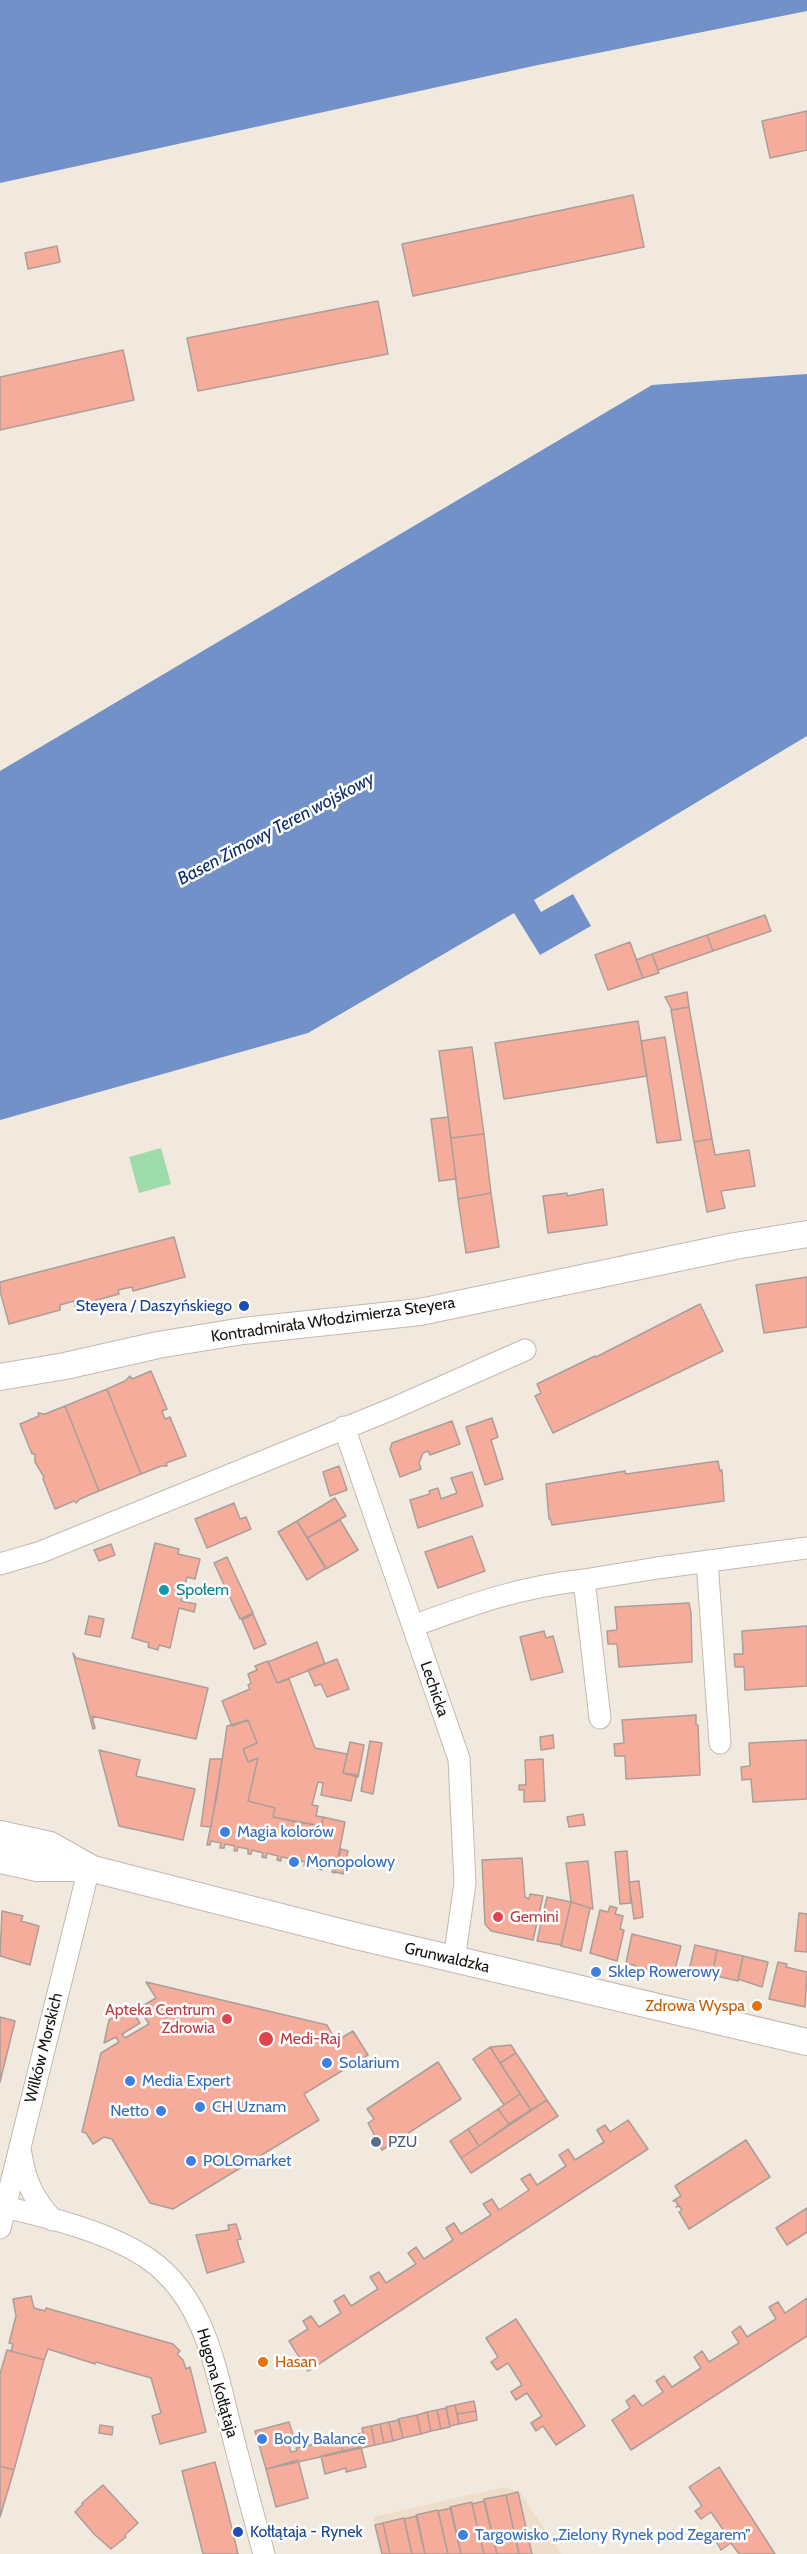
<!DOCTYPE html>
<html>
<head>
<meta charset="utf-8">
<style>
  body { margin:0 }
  canvas { display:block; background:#f1e9dd }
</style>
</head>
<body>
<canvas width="807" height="2554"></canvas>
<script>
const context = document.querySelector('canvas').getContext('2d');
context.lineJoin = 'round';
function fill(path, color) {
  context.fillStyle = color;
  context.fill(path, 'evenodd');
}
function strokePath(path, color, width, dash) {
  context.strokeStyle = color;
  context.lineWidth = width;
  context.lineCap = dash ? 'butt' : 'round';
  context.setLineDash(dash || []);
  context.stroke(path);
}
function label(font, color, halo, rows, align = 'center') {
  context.font = font + ' Cabin,sans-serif';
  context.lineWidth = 5;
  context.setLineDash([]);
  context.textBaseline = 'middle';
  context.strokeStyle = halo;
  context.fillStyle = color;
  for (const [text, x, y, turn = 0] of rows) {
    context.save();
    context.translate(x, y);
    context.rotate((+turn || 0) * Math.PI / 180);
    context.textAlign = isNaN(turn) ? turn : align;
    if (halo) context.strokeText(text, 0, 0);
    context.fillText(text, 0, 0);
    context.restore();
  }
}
fill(new Path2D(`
  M504 2487 520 2492 561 2554H381L373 2517Z`), '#eeddcb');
fill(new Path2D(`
  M161 1148 171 1184 139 1193 129 1157Z`), '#9ddbab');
fill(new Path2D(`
  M0 0H807V11L538 65 0 183Z
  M807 374V736L534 900 541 912 573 894 591 926 540 955 514 913 308 1033 0 1120V771L652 385Z`), '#7291c9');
const building = new Path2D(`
  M807 111V150L770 158 762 121Z
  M633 195 644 247 413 296 402 244Z
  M57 246 60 262 28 269 25 253Z
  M378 301 388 354 198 391 187 338Z
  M123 350 134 400 0 430V377Z
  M765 915 771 931 713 951 707 935Z
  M707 935 713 951 658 970 652 954Z
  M630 942 643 978 608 990 595 955Z
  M652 954 659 973 643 978 636 960Z
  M687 992 689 1007 672 1010 665 997Z
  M689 1007 712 1139 694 1142 671 1010Z
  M638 1021 647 1076 504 1099 495 1043Z
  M665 1037 681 1140 657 1143 641 1041Z
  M472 1047 484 1134 451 1138 439 1051Z
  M448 1117 456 1179 439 1181 431 1119Z
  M484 1134 491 1193 458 1199 451 1138Z
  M712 1139 715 1155 749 1150 755 1186 721 1191 725 1208 707 1212 694 1142Z
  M603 1189 607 1225 548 1233 543 1196 567 1193V1196Z
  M491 1193 499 1247 466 1253 458 1199Z
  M174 1237 185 1277 133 1291 132 1287 118 1290 119 1294 75 1306 74 1301 60 1305V1310L9 1324 0 1291V1282Z
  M807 1277V1327L764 1333 756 1285Z
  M700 1304 723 1351 553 1433 535 1396 541 1393 537 1384 595 1356 596 1357Z
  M151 1371 167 1409 162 1411 165 1419 170 1417 186 1456 166 1463 167 1466H161L141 1474 107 1389 125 1381 130 1376 132 1379Z
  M107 1389 141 1474 99 1491 65 1406Z
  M65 1406 99 1491 80 1499 76 1503 74 1501 55 1509 43 1479 44 1477 35 1462V1454H32L20 1424 39 1416 38 1413 45 1414Z
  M492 1418 498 1437 491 1440 503 1479 485 1485 466 1427Z
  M452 1421 460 1444 430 1455 428 1451 423 1453 419 1463 421 1469 400 1477 390 1449 392 1443Z
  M718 1461 720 1471 722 1470 724 1501 552 1525 550 1518 549 1519 546 1484 625 1471 626 1474Z
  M339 1466 347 1490 330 1496 323 1472Z
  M472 1472 483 1506 418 1528 410 1500 430 1494 429 1491 438 1488 441 1499 457 1493 451 1478Z
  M335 1498 346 1516 307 1538 297 1521Z
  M234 1503 240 1519 246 1517 251 1529 207 1548 195 1519Z
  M340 1520 358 1550 326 1569 307 1538Z
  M297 1521 326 1568 307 1580 278 1532Z
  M472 1536 485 1571 438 1588 425 1552Z
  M155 1543 179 1549 178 1554 200 1559 195 1579 187 1577 181 1601 196 1604 194 1612 179 1608 170 1648 159 1645 158 1650 148 1647 149 1643 132 1638Z
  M111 1544 115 1555 99 1561 94 1550Z
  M227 1557 253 1613 240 1619 214 1563Z
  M689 1603 691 1613 692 1662 619 1667 617 1644H608L607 1631 617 1630 615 1607Z
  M253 1614 266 1644 254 1649 242 1620Z
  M89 1616 104 1619 100 1637 85 1634Z
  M807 1626V1686L745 1690 744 1667H735L734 1654H743L742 1631Z
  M544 1631 546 1638 553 1636 563 1672 531 1680 520 1637Z
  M317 1642 325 1664 277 1683 268 1662Z
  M73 1653 76 1658 208 1688 196 1739 92 1716 95 1728 93 1729Z
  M337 1659 349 1689 327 1697 321 1684 315 1686 308 1670Z
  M268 1661 277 1683 289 1679 315 1748 347 1754 343 1773 357 1775 351 1801 321 1795 323 1783 318 1782 312 1805 318 1806 316 1816 323 1817 322 1826 273 1817 275 1808 248 1801 258 1758 248 1762 243 1749 257 1743 248 1720 232 1726 222 1701 250 1689 248 1685 251 1683 248 1674 257 1670 255 1666Z
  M696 1715V1725H698L700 1775 626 1779 625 1756H615L614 1744 624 1743 622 1720Z
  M248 1720 257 1743 243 1749 248 1762 258 1758 248 1801 275 1808 273 1817 296 1822 322 1826 323 1817 345 1822 335 1873 332 1872 333 1868 322 1866V1870L318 1869 319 1865 309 1863 308 1867 304 1866 305 1862 295 1860 294 1864 291 1863 292 1859 281 1857V1861L277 1860 278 1856 267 1853 266 1858 262 1857 263 1853 252 1850 251 1854H248V1849L238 1847 237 1851H234L235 1846 225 1844 224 1848H220L221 1843 211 1841 210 1845H207L217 1795 227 1726Z
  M553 1735 554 1748 541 1750 540 1737Z
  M807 1740V1799L753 1802 751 1779 742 1780 741 1767 750 1766 749 1743Z
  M370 1741 382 1743 373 1794 361 1791Z
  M350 1742 364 1745 358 1777 343 1773Z
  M99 1750 140 1760 136 1776 195 1789 183 1840 119 1826Z
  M210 1759H222L211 1827 201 1826Z
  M543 1759 545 1801 524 1802V1790H519V1785H526L525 1760Z
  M583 1814 585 1825 569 1827 567 1817Z
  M341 1849 348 1851 343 1874 335 1872Z
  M627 1851 631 1903 620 1904 615 1852Z
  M522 1858 525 1897 529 1899 530 1894 543 1896 533 1940 491 1931 485 1924 482 1860Z
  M588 1861 593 1909 571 1902 566 1863Z
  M639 1881 643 1917 634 1919 629 1882Z
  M547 1897 571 1902 561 1945 537 1941Z
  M571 1902 590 1908 581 1951 561 1946Z
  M610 1906 617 1908 615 1914 623 1916 620 1929 624 1930 617 1961 590 1953 600 1910 608 1912Z
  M2 1911 23 1916 21 1921 39 1926 30 1965 0 1956Z
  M799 1913 807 1914V1952L795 1951Z
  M632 1934 681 1946 673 1977 626 1963Z
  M695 1945 717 1950 712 1974 689 1970Z
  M717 1950 743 1956 738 1981 712 1975Z
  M743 1956 768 1962 762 1987 738 1979Z
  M778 1962 787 1964 786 1967 807 1972 805 2007 769 1999Z
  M146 1982 327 2025 336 2041 353 2031 368 2055 304 2094 319 2120 173 2209 150 2203 112 2139 104 2137 93 2144 86 2133 82 2132 101 2053 119 2042 116 2037 104 2043 109 2020 130 2007 140 2023 122 2034 125 2038 149 2024 139 2008 156 1998Z
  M0 2017 15 2021 0 2082Z
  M511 2045 516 2053 500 2063 490 2047Z
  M490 2047 520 2094 504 2105 473 2059Z
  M516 2053 547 2100 531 2110 500 2063Z
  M438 2062 461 2099 382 2150 368 2123 374 2119 367 2109Z
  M520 2094 531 2110 509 2124 498 2109Z
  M547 2100 558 2116 471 2173 461 2158Z
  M498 2109 509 2124 479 2146 468 2129Z
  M628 2120 648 2149 308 2371 289 2341 308 2329 303 2321 311 2316 319 2327 341 2313 334 2301 344 2295 351 2306 378 2289 370 2277 379 2272 386 2283 416 2264 408 2253 416 2247 424 2259 453 2240 446 2228 454 2223 461 2234 491 2215 483 2204 492 2199 499 2210 529 2190 521 2179 530 2174 537 2185 566 2166 559 2155 568 2149 575 2160 604 2142 597 2130 605 2125 610 2132Z
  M468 2129 479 2146 461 2158 450 2141Z
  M746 2140 770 2177 689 2229 679 2212 682 2210 679 2206 676 2207 678 2206 676 2201H673L681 2196 675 2186Z
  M807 2208V2232L787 2245 776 2228Z
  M236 2224 241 2239 237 2240 244 2262 207 2273 196 2235 229 2230 228 2225Z
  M31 2296 34 2308 45 2311 46 2308 173 2344 180 2351 177 2354 183 2360 186 2369 190 2367 206 2432 160 2444 152 2416 161 2413 151 2378 96 2362 95 2364 48 2349 44 2360 7 2350 11 2351 13 2344 9 2343 16 2316 13 2299Z
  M807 2298V2336L631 2450 612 2420 630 2408 626 2401 634 2395 642 2406 663 2392 656 2381 664 2376 672 2387 701 2368 694 2357 702 2351 709 2362 739 2343 732 2332 740 2326 747 2337 776 2319 769 2307 778 2302 785 2313Z
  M516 2319 585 2426 556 2445 543 2426 536 2431 531 2423 542 2416 527 2393 516 2400 511 2392 522 2385 508 2363 497 2370 491 2362 498 2357 486 2338Z
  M7 2350 44 2360 14 2470 0 2466V2374Z
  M474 2401 476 2411 457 2414 455 2405Z
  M455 2405 459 2424 450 2426 446 2407Z
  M446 2408 450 2427 441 2429 437 2410Z
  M437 2410 441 2429 431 2431 427 2412Z
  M476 2411 477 2420 459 2424 457 2414Z
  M427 2412 431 2431 421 2434 417 2415Z
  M417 2415 421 2434 403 2438 398 2419Z
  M399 2420 403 2438 393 2441 389 2422Z
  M289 2422 294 2438 287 2439 291 2452 297 2451 296 2448 320 2443 319 2438 327 2437 328 2441 340 2439 343 2452 266 2469 255 2431Z
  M389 2422 393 2441 384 2443 380 2424Z
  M380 2424 384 2443 375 2445 371 2426Z
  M100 2425 113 2427 112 2435 99 2433Z
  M371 2426 375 2445 366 2447 362 2428Z
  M363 2433 366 2447 343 2452 340 2439Z
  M361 2447 366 2467 346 2472V2468L325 2474 321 2456Z
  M298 2460 308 2498 276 2507 266 2469Z
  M215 2462 226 2504 238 2554H203L182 2471Z
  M0 2466 14 2470 0 2517Z
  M719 2467 775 2554H739L731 2543 721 2550 716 2541 726 2534 711 2512 701 2519 695 2511 702 2506 689 2487Z
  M103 2485 138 2523 125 2535 126 2537 111 2549 95 2535 75 2512 83 2504 82 2503Z
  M518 2492 532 2554H519L506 2495Z
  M506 2495 519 2554H497L484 2499Z
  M484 2501 497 2554H484L472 2504Z
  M472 2502V2504L484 2554H461L450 2507Z
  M451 2508 461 2554H448L438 2511Z
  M438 2510 448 2554H425L416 2515Z
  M417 2516 425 2554H412L404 2519Z
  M404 2518 412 2554H390L383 2523Z
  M383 2523 390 2554H382L375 2525Z`);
fill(building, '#f6ac9a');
strokePath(building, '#ac9e9a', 1.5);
const minor = new Path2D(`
  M344 1427 459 1759 465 1883 454 1960
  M707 1561 720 1743
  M0 1564 41 1552 392 1409 525 1350
  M413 1626C473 1604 519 1587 584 1580
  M600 1718 584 1580 657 1568 807 1548
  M21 2154C25 2181 34 2200 53 2220
  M0 2206C48 2217 110 2232 150 2260 204 2299 215 2366 230 2425 241 2468 252 2511 264 2554
  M0 2228 89 1868`);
const tertiary = new Path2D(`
  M0 1377 65 1366 158 1345 243 1331 420 1312 735 1246 807 1234
  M0 1834 50 1845 89 1867
  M0 1860 37 1868H89L356 1936 807 2042`);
strokePath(minor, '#c2baaf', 23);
strokePath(tertiary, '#c2baaf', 28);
strokePath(minor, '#fff', 21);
strokePath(tertiary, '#fff', 26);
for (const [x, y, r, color] of [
  [244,1306,6,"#1a4fb4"],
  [164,1590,6,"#0f9aa8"],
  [225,1832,6,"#3f7fe0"],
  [294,1862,6,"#3f7fe0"],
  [498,1917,6,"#e0444e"],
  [596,1972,6,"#3f7fe0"],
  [757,2006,6,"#e8710a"],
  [227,2019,6,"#e0444e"],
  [266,2039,8,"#e0444e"],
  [327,2063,6,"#3f7fe0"],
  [130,2081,6,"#3f7fe0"],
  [200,2107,6,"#3f7fe0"],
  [161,2111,6,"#3f7fe0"],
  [376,2142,6,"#5c6f8a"],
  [191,2161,6,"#3f7fe0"],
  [263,2362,6,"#e8710a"],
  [262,2439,6,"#3f7fe0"],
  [238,2532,6,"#1a4fb4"],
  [463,2535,6,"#3f7fe0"]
]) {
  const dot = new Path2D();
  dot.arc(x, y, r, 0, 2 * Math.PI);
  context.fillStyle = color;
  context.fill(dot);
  strokePath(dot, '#fff', 2);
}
label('16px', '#164399', '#fff', [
  ["Steyera / Daszyńskiego",232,1306],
  ["Kołłątaja - Rynek",250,2532,"left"]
], 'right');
label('16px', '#15120e', '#fff', [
  ["Kontradmirała Włodzimierza Steyera",333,1320,-8],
  ["Lechicka",434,1689,71],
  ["Grunwaldzka",447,1958,13],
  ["Wilków Morskich",44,2048,-76],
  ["Hugona Kołłątaja",217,2383,74]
]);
label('16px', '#0d838f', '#fff', [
  ["Społem",176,1590]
], 'left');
label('16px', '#366cbe', '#fff', [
  ["Magia kolorów",237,1832],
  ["Monopolowy",306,1862],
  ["Sklep Rowerowy",608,1972],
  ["Solarium",339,2063],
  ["Media Expert",142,2081],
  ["CH Uznam",212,2107],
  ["Netto",149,2111,"right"],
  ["POLOmarket",203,2161],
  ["Body Balance",274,2439],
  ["Targowisko „Zielony Rynek pod Zegarem”",475,2535]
], 'left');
label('16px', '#be3a42', '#fff', [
  ["Gemini",510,1917],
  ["Apteka Centrum",215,2010,"right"],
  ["Zdrowia",215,2028,"right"],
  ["Medi-Raj",280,2039]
], 'left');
label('16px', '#c56008', '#fff', [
  ["Zdrowa Wyspa",745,2006],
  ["Hasan",275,2362,"left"]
], 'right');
label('16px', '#4e5e75', '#fff', [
  ["PZU",388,2142]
], 'left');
label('italic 18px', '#0c2d70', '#fff', [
  ["Basen Zimowy Teren wojskowy",276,829,-28]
]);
</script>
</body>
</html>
